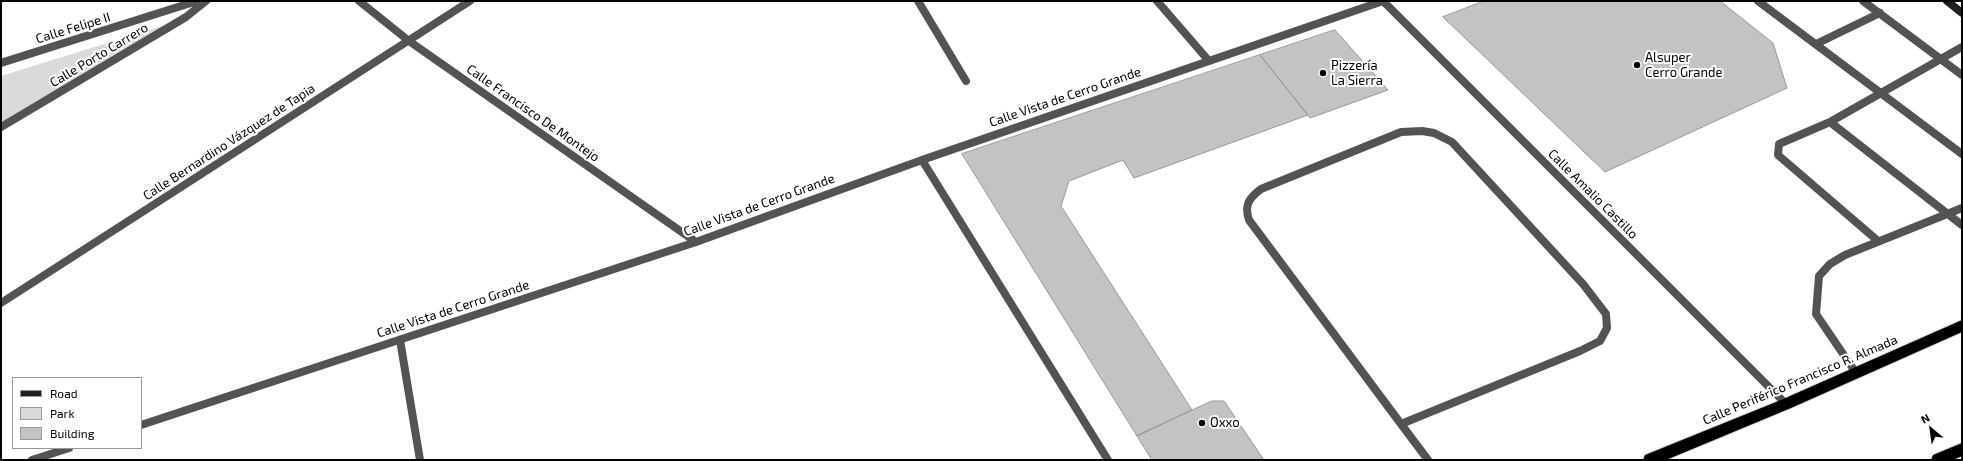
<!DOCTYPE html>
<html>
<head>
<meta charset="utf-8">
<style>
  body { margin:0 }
  #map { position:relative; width:1963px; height:461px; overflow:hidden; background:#fff; font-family:"Exo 2",sans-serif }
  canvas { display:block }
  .frame { position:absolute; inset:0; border:2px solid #000; pointer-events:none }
  .legend { position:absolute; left:12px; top:377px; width:130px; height:72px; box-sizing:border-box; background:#fff; border:1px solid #999; margin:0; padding:5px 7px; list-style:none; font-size:12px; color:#000 }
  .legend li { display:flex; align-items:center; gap:8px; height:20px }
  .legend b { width:20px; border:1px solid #999 }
  .north { position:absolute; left:1911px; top:409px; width:40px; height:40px; -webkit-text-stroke:3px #fff; paint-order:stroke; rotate:331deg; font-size:11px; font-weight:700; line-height:16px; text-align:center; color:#000 }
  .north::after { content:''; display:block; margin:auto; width:14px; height:18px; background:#000; clip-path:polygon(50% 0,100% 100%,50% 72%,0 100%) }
</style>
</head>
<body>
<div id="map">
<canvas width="1963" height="461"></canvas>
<div class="frame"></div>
<ul class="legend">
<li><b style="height:5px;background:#202020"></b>Road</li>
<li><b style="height:11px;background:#dadada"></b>Park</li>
<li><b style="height:11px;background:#c3c3c3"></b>Building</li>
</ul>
<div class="north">N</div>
</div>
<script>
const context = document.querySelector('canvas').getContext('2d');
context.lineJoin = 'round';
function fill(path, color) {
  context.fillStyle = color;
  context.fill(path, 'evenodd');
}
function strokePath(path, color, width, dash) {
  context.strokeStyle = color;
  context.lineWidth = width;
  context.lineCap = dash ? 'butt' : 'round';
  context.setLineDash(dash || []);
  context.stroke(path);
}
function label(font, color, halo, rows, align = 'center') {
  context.font = font + ' "Exo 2",sans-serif';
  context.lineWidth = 4;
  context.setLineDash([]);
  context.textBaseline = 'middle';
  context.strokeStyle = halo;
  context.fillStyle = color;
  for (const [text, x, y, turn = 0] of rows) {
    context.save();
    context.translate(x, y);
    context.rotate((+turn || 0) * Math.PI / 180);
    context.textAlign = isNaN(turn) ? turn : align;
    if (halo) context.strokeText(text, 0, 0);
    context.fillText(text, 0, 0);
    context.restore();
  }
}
fill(new Path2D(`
  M178 21 1 123V76Z`), '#dadada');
const building = new Path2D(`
  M1484 1H1720L1773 43 1787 88 1605 172 1443 17Z
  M1335 30 1388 90 1310 118 1260 55Z
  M1260 55 1308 115 1134 178 1123 160 1069 181 1061 206 1192 410 1137 436 962 154Z
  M1212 401H1224L1264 460H1152L1137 436Z`);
fill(building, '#c3c3c3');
strokePath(building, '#979797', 1);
const highway = new Path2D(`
  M1962 320V332L1791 408 1666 460H1643L1645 455 1781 400Z
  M1962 443V456L1953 460H1931L1933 455Z`);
strokePath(highway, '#dbdbdb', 2);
strokePath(new Path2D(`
  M1758 1 1962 154
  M1863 1 1962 75
  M1816 44 1880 13
  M1962 47 1830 122 1962 225
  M1830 122 1779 144 1778 155 1878 241
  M1422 131 1434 133 1452 142 1583 284 1606 314 1607 328 1600 341 1580 351 1401 424 1249 220C1244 205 1249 198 1261 189L1401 132Z
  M1856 373 1816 314 1819 276 1830 264 1845 255 1962 208
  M1401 424 1428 460`), '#535353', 8);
strokePath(new Path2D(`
  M359 1 409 41 696 242
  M918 1 966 81
  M1157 1 1209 61
  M1 63 197 1
  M1 127 186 17 206 1
  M922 160 1108 460
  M1 303 470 1
  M400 340 420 460
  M141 425 696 242 922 160 1383 1 1786 404
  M32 460 69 448`), '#535353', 8);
strokePath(new Path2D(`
  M1947 1 1962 13`), '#202020', 8);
fill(highway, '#000');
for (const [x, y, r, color] of [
  [1637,65,4,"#000"],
  [1323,73,4,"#000"],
  [1202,423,4,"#000"]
]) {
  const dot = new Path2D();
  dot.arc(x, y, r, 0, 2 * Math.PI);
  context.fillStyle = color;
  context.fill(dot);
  strokePath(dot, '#fff', 1.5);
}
label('13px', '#000', '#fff', [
  ["Calle Felipe II",73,28,-17],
  ["Calle Porto Carrero",99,55,-31],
  ["Calle Vista de Cerro Grande",1065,97,-19],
  ["Calle Francisco De Montejo",533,113,35],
  ["Calle Bernardino Vázquez de Tapia",229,142,-33],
  ["Calle Amalio Castillo",1593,194,45],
  ["Calle Vista de Cerro Grande",759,205,-20],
  ["Calle Vista de Cerro Grande",453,309,-18],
  ["Calle Periférico Francisco R. Almada",1800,380,-23]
]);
label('13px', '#000', '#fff', [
  ["Alsuper",1645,58],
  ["Cerro Grande",1645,73],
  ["Pizzería",1331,66],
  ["La Sierra",1331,81],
  ["Oxxo",1210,423]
], 'left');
</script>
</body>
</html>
